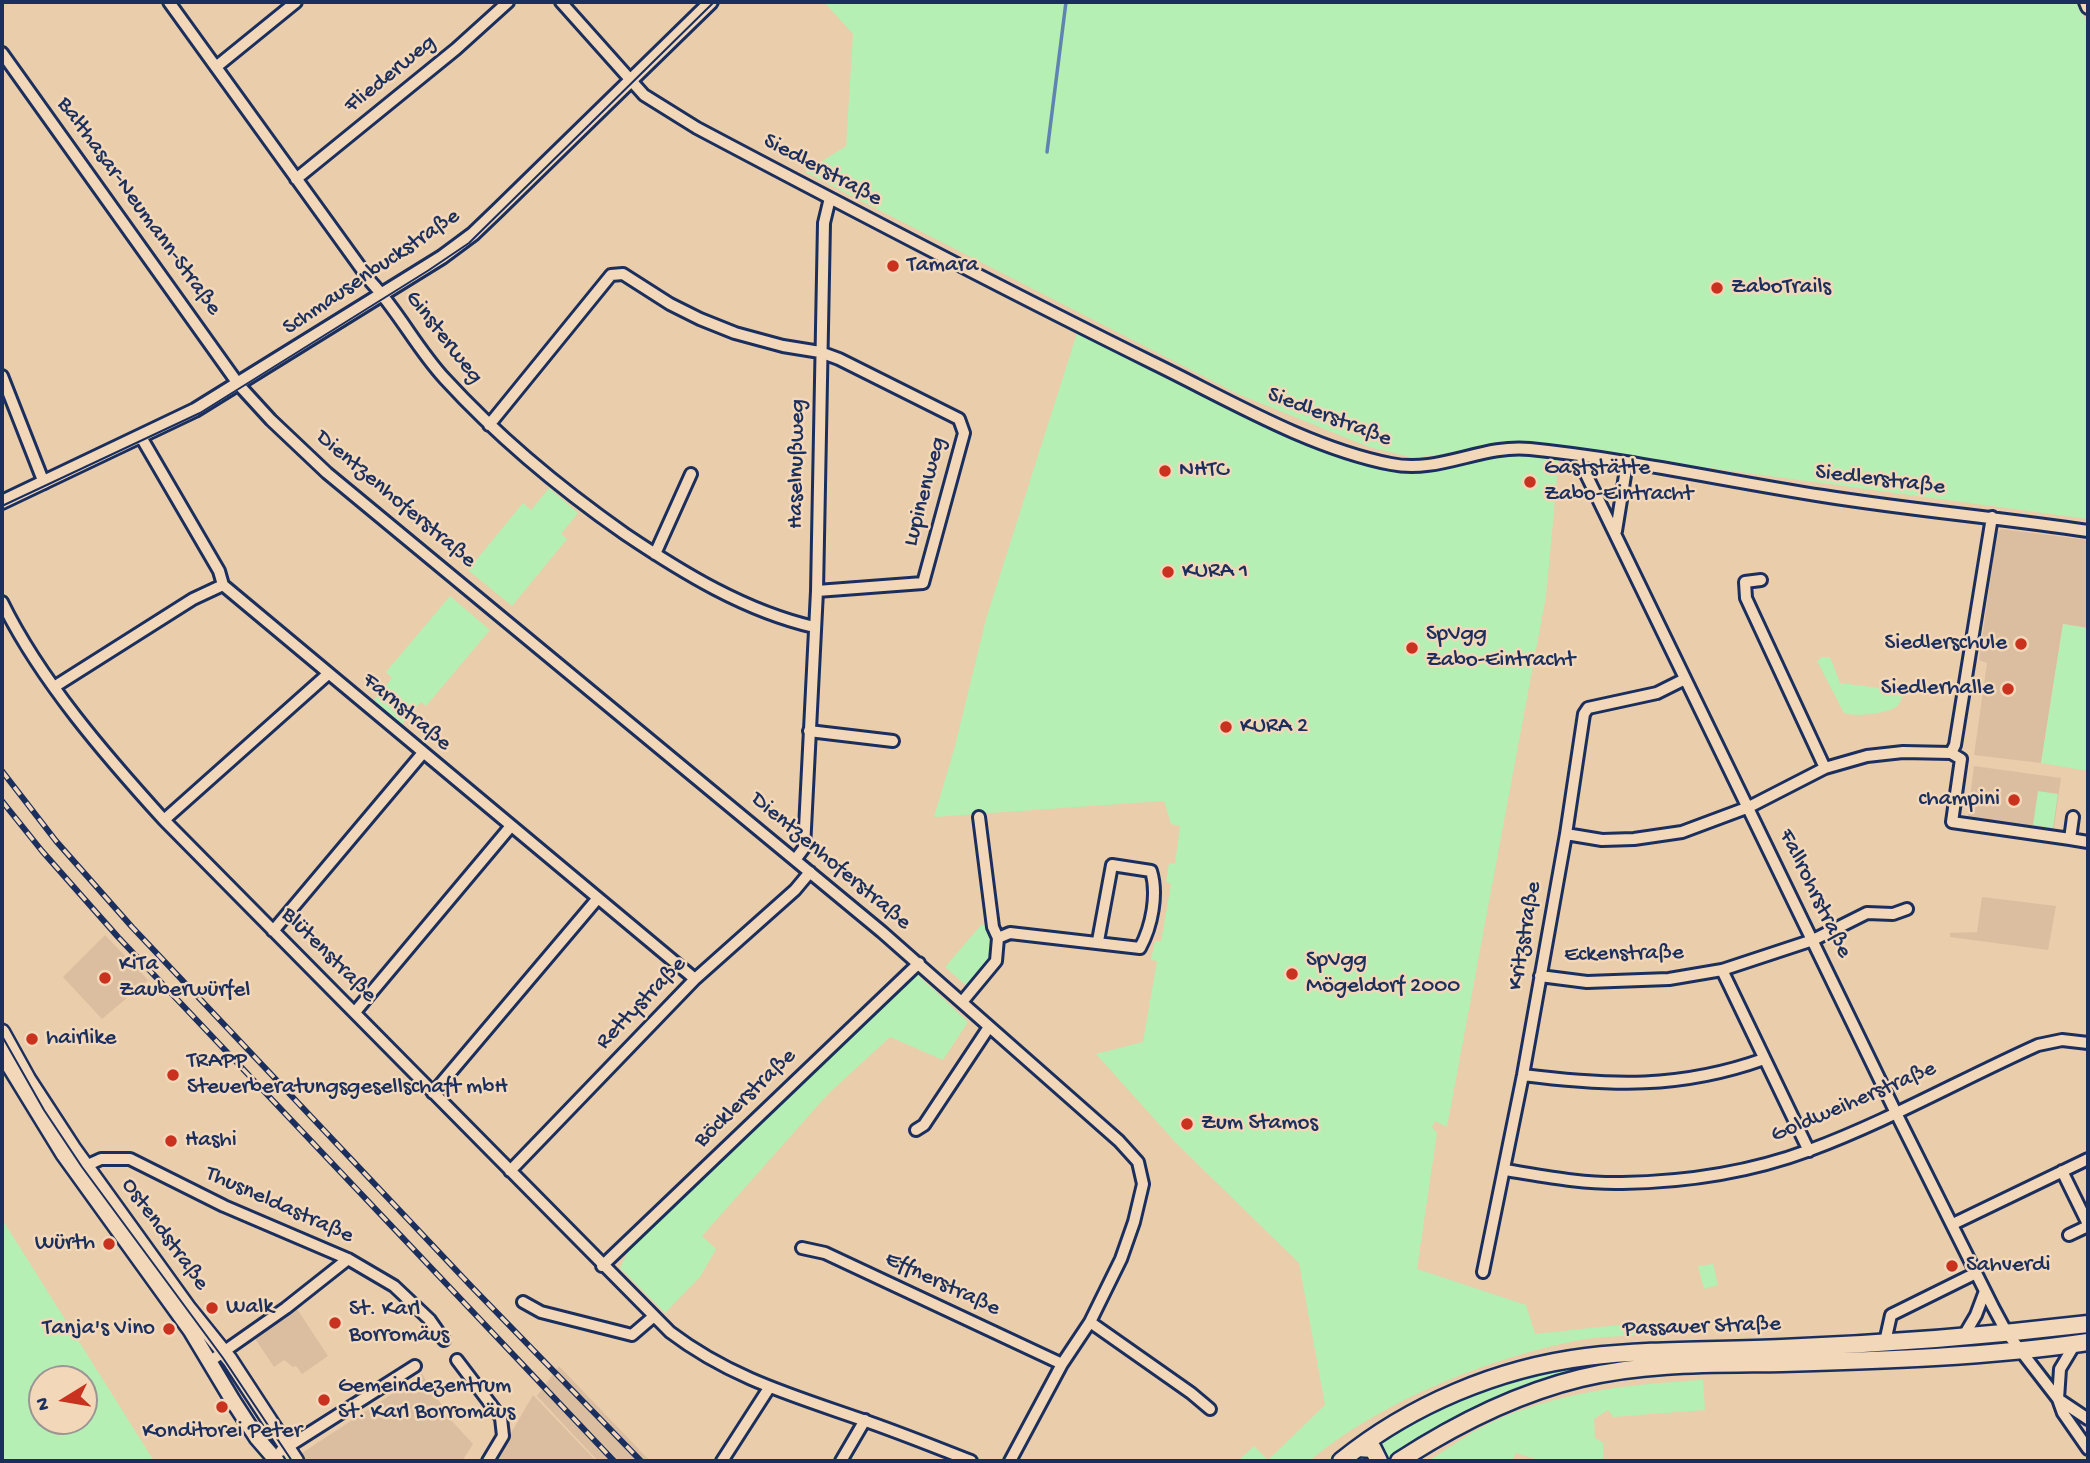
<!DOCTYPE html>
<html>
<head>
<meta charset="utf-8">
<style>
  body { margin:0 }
  #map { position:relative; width:2090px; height:1463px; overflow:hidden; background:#eacdab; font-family:"Gochi Hand",sans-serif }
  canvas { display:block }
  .frame { position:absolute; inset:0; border:4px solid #1b2f5e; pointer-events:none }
  .north { position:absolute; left:28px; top:1365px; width:70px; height:70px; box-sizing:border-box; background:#f2d7b9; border:2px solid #9c9495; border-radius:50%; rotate:259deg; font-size:19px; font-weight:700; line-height:28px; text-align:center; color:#1b2f5e }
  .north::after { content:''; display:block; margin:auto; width:24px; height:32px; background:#c8321e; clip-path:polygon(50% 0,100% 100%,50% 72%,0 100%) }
</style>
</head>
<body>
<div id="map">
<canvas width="2090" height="1463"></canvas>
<div class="frame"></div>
<div class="north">N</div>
</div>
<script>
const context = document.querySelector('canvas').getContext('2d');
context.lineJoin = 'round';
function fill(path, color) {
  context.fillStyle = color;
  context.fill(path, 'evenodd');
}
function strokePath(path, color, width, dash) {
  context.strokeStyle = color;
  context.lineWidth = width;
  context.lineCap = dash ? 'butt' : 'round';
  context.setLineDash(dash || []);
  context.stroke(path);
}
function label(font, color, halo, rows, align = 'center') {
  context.font = font + ' "Gochi Hand",sans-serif';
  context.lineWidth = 5;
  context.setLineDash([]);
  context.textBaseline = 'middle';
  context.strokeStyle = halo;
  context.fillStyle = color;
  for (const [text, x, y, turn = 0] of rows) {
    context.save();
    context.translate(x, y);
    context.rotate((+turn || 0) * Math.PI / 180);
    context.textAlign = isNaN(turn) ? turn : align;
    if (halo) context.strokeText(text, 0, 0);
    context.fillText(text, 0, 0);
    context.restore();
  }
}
fill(new Path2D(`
  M2001 529 2088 540V628L2063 624 2041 763 1974 755 1987 663 1979 660 1993 560 1998 532Z
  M1974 766 2061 778 2053 833 1967 822Z
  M1982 897 2056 906 2048 950 1950 937V933L1977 932Z
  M105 935 148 980 102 1019 63 977Z
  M297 1309 328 1356 302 1374 296 1366 293 1367 284 1360 274 1367 254 1337Z
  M559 1366 650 1461H598L537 1396Z
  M422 1374 451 1420 473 1444 462 1461H307L302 1453Z
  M533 1395 596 1461H495Z`), '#dabe9f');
fill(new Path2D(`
  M824 2H2076L2088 24V519L1510 441 1451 453 1414 458 1369 447 1238 394 805 172 846 146 853 34Z
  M1078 330 1227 406 1292 436 1405 471 1432 469 1501 453 1515 452 1559 457 1546 596 1447 1127 1435 1121 1432 1127 1437 1133 1417 1269 1526 1305 1535 1334 1647 1322 1655 1334C1629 1336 1601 1336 1575 1341 1489 1358 1377 1403 1310 1461H1238L1254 1446 1268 1460 1325 1405 1299 1263 1176 1143 1096 1054 1143 1042 1157 961 1151 960 1155 941H1161L1171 884 1166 882 1169 863 1175 864 1180 826 1171 824 1164 801 934 817 955 746 986 619Z
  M549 488 578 513 561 534 567 539 512 606 468 570 523 503 531 510Z
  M450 596 490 630 426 706 421 702 402 724 374 700 392 678 386 672Z
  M2063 624 2088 628V771L2041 763Z
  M1822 657H1830L1840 683 1903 691C1902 697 1901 703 1896 707 1886 714 1854 717 1844 713L1817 661Z
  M2038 791 2058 794 2053 828 2033 825Z
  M981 925H988L991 955 968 987 945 967Z
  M916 973 968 1022 943 1060 890 1037 828 1094 702 1236 716 1249 700 1277 665 1313 620 1268 630 1247Z
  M2 1219 154 1461H2ZM42 1379H84V1421H42Z
  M1713 1264 1718 1285 1704 1289 1698 1266Z
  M1655 1358 1436 1432 1390 1461H1385V1450L1380 1441C1444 1402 1515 1373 1591 1363 1612 1360 1634 1359 1655 1358Z
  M1703 1380 1705 1410 1613 1417 1608 1410 1594 1419 1595 1438 1603 1443V1461H1541L1516 1453 1513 1459 1520 1461H1428C1448 1449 1467 1434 1488 1424 1555 1392 1630 1384 1703 1380Z`), '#b5efb3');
strokePath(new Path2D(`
  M1047 152 1066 2`), '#6084b1', 3.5);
const minor = new Path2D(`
  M169 2 371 282C399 312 417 349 445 379 500 439 558 487 625 534 683 573 745 611 814 627
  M561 2 644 95 697 128C848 208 999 287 1153 363 1227 399 1309 448 1391 464 1439 474 1482 444 1530 449 1628 459 1726 481 1823 496 1911 510 2000 518 2088 531
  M2 53 239 385 271 420 327 473 882 932 1119 1141 1138 1162 1143 1184 1134 1222 1121 1259 1090 1322 1062 1364 1010 1461
  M216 67 296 2
  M296 179 456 49 508 2
  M2 376 44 483
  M489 425 611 275 623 274 670 304 700 319 735 333 783 346 820 352 839 359 959 419 964 433 923 583 817 591
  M141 437 219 571 223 585 695 979
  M1583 457 1582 466 1896 1113 1993 1307 2007 1333 2058 1399 2063 1413 2088 1449
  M1616 531 1627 463
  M655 554 691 474
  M1761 580 1745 582 1746 598 1825 768
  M2 602C40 680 106 756 164 820L670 1332C729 1377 791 1395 860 1419 898 1432 935 1447 971 1461
  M54 687 193 599 223 585
  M809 731 893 741
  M1951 753 1961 759 1952 822 2070 839 2073 817
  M979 817 993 927 998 938
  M164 820 328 674
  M1566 834 1602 840 1634 839 1682 832 1749 807 1825 768 1867 756 1903 752 1951 753 1955 745 1992 517
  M2070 839 2088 842
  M795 860 804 848 817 591 824 223 830 198
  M273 931 422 754
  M1722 970 1809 1151
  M1540 976 1587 982 1669 979 1722 970 1813 940 1867 913 1893 914 1907 909
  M962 1002 996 961 998 938 1010 933 1140 948C1152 926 1158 894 1151 871L1112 865 1098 941
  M355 1012 511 826
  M1523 1075C1610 1086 1680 1089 1764 1059
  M433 1093 598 898
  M916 1130 924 1125 989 1027
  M79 1169 101 1159H130L224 1206 348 1259 394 1286 430 1320 444 1340
  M1505 1170C1543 1176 1582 1184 1622 1183 1684 1182 1751 1172 1810 1150 1888 1121 1962 1079 2038 1045L2062 1040 2088 1043
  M510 1171 695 979 795 890 810 872
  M2062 1171 2088 1224
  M1953 1224 2088 1159
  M2069 1235 2088 1226
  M802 1248 825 1253 1062 1364
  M602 1266 919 963
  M1483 1272 1523 1075 1566 834 1584 714 1588 708 1657 693 1685 679
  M523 1302 541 1312 632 1335 653 1317
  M1090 1322 1191 1393 1210 1409
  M1963 1337 1976 1315 1985 1291
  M1885 1342 1891 1315 1976 1273
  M2075 1344 2060 1369 2058 1399 2088 1419
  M457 1360 501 1418 503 1436 488 1461
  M209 1362 286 1308 348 1259
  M281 1451 415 1366
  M722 1461 769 1388
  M841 1461 865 1420`);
const tertiary = new Path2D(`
  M2086 2 2088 7
  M2 502 195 410 442 257 473 234 498 210 711 2`);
const secondary = new Path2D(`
  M2 1032 28 1079 73 1148 189 1309 230 1360 296 1461
  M2 1054 64 1155 191 1331 233 1401 257 1438 277 1461`);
const primary = new Path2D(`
  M1358 1448 1373 1449 1379 1461
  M1341 1461C1410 1405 1498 1368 1586 1357 1651 1349 1717 1351 1782 1348 1884 1344 1987 1336 2088 1324
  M1399 1461C1456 1424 1515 1394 1581 1378 1647 1362 1715 1364 1782 1363 1885 1360 1986 1357 2088 1342`);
strokePath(minor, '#1b2f5e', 16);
strokePath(tertiary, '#1b2f5e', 18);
strokePath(secondary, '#1b2f5e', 19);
strokePath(primary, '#1b2f5e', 21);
strokePath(minor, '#f2d7b9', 10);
strokePath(tertiary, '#f2d7b9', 12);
strokePath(secondary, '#f2d7b9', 14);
strokePath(primary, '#f2d7b9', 16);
strokePath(new Path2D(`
  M2 506 200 413 429 270 469 243 714 2
  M2 1036 44 1110 82 1167 223 1358 292 1461`), '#1b2f5e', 2);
const rail = new Path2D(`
  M2 771 56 841 132 927 471 1286 641 1461
  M2 801 42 851 118 937 614 1461`);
strokePath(rail, '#1b2f5e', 6);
strokePath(rail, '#f2d7b9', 3.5, [10]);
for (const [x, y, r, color] of [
  [893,266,7,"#c8321e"],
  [1717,288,7,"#c8321e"],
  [1165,471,7,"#c8321e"],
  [1530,482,7,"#c8321e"],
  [1168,572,7,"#c8321e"],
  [2021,644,7,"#c8321e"],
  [1412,648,7,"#c8321e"],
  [2008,689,7,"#c8321e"],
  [1226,727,7,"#c8321e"],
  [2014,800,7,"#c8321e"],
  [1292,974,7,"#c8321e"],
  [105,978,7,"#c8321e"],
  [32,1039,7,"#c8321e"],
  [173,1075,7,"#c8321e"],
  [1187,1124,7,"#c8321e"],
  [171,1141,7,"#c8321e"],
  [109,1244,7,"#c8321e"],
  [1952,1266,7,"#c8321e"],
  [212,1308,7,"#c8321e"],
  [335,1323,7,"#c8321e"],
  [169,1329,7,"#c8321e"],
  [324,1400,7,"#c8321e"],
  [222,1407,7,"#c8321e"]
]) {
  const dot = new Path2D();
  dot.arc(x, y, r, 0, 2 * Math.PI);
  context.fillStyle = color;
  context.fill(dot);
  strokePath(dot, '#f2d7b9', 2.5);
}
label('23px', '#1b2f5e', '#f2d7b9', [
  ["Fliederweg",391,75,-39],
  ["Siedlerstraße",822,171,28],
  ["Balthasar-Neumann-Straße",138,207,54],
  ["Schmausenbuckstraße",372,273,-34],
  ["Ginsterweg",443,338,52],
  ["Siedlerstraße",1329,418,21],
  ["Haselnußweg",798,464,-89],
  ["Siedlerstraße",1880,481,7],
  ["Lupinenweg",926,492,-75],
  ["Dientzenhoferstraße",395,500,40],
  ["Farnstraße",406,713,40],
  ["Dientzenhoferstraße",830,862,40],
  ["Fallrohrstraße",1814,894,64],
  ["Kritzstraße",1526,936,-80],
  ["Eckenstraße",1624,955,-1],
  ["Blütenstraße",328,956,45],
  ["Rettystraße",642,1004,-46],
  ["Böcklerstraße",746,1099,-44],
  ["Goldweiherstraße",1854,1103,-23],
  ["Thusneldastraße",279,1206,24],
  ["Ostendstraße",164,1235,54],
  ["Effnerstraße",942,1285,25],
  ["Passauer Straße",1702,1328,-2]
]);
label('23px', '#1b2f5e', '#f2d7b9', [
  ["Tamara",907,266],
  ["ZaboTrails",1731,288],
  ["Gaststätte",1544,469],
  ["Zabo-Eintracht",1544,495],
  ["NHTC",1179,471],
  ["KURA 1",1182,572],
  ["SpVgg",1426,635],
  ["Zabo-Eintracht",1426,661],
  ["Siedlerschule",2007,644,"right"],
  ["Siedlerhalle",1994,689,"right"],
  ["KURA 2",1240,727],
  ["champini",2000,800,"right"],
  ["SpVgg",1306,961],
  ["Mögeldorf 2000",1306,987],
  ["KiTa",119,965],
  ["Zauberwürfel",119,991],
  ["hairlike",46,1039],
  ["TRAPP",187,1062],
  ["Steuerberatungsgesellschaft mbH",187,1088],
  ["Zum Stamos",1201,1124],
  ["Hashi",185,1141],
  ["Würth",95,1244,"right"],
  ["Sahverdi",1966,1266],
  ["Walk",226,1308],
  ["St. Karl",349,1310],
  ["Borromäus",349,1336],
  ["Tanja's Vino",155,1329,"right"],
  ["Gemeindezentrum",338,1387],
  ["St. Karl Borromäus",338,1413],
  ["Konditorei Peter",222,1432,"center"]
], 'left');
</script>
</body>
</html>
